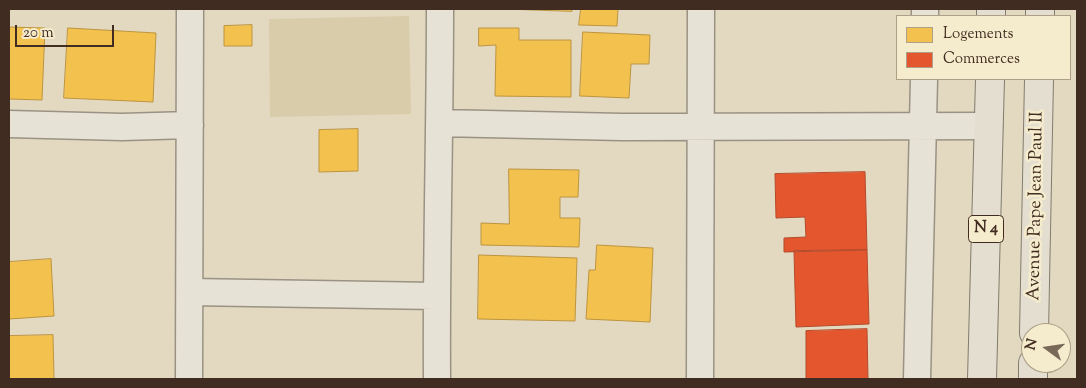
<!DOCTYPE html>
<html>
<head>
<meta charset="utf-8">
<style>
  body { margin:0 }
  #map { position:relative; width:1086px; height:388px; overflow:hidden; background:#e2d9c0; font-family:"Sorts Mill Goudy",serif }
  canvas { display:block }
  .frame { position:absolute; inset:0; border:10px solid #402c20; pointer-events:none }
  .legend { position:absolute; left:896px; top:15px; width:175px; height:65px; box-sizing:border-box; background:#f5ebcd; border:1px solid #ad9f88; margin:0; padding:6px 9px; list-style:none; font-size:15px; color:#402c20 }
  .legend li { display:flex; align-items:center; gap:10px; height:25px }
  .legend b { width:25px; border:1px solid #ad9f88 }
  .north { position:absolute; left:1021px; top:323px; width:50px; height:50px; box-sizing:border-box; background:#f5ebcd; border:1px solid #ad9f88; border-radius:50%; rotate:284deg; font-size:14px; font-weight:700; line-height:20px; text-align:center; color:#402c20 }
  .north::after { content:''; display:block; margin:auto; width:18px; height:22px; background:#796958; clip-path:polygon(50% 0,100% 100%,50% 72%,0 100%) }
  .scale { position:absolute; left:15px; top:25px; width:99px; height:22px; box-sizing:border-box; border:2px solid #402c20; border-top:0; padding-left:6px; font-size:15px; line-height:18px; white-space:nowrap; color:#402c20; -webkit-text-stroke:4px #f5ebcd; paint-order:stroke }
</style>
</head>
<body>
<div id="map">
<canvas width="1086" height="388"></canvas>
<div class="frame"></div>
<ul class="legend">
<li><b style="height:14px;background:#f2c14e"></b>Logements</li>
<li><b style="height:14px;background:#e4572e"></b>Commerces</li>
</ul>
<div class="north">N</div>
<div class="scale">20 m</div>
</div>
<script>
const context = document.querySelector('canvas').getContext('2d');
context.lineJoin = 'round';
function fill(path, color) {
  context.fillStyle = color;
  context.fill(path, 'evenodd');
}
function strokePath(path, color, width, dash) {
  context.strokeStyle = color;
  context.lineWidth = width;
  context.lineCap = dash ? 'butt' : 'round';
  context.setLineDash(dash || []);
  context.stroke(path);
}
function label(font, color, halo, rows, align = 'center') {
  context.font = font + ' "Sorts Mill Goudy",serif';
  context.lineWidth = 5;
  context.setLineDash([]);
  context.textBaseline = 'middle';
  context.strokeStyle = halo;
  context.fillStyle = color;
  for (const [text, x, y, turn = 0] of rows) {
    context.save();
    context.translate(x, y);
    context.rotate((+turn || 0) * Math.PI / 180);
    context.textAlign = isNaN(turn) ? turn : align;
    if (halo) context.strokeText(text, 0, 0);
    context.fillText(text, 0, 0);
    context.restore();
  }
}
fill(new Path2D(`
  M409 16 411 114 270 117 269 19Z`), '#d9ccab');
const homes = new Path2D(`
  M506 9H572V11Z
  M581 9H618L617 26 579 25Z
  M252 25V46H224V26Z
  M9 27 45 28 42 100 9 99Z
  M68 28 156 33 153 102 64 98Z
  M479 28H519V40H571V97L495 96 496 45 479 46Z
  M583 32 650 35 649 64H631L629 98 580 96Z
  M358 129V171L319 172V130Z
  M509 169 579 170 578 197H560V218H580L579 247 481 245V223L509 224Z
  M597 245 653 248 650 322 586 319 589 270H595Z
  M479 255 577 258 575 321 478 319Z
  M51 259 54 316 9 319V262Z
  M53 335 54 379H9V336Z`);
fill(homes, '#f2c14e');
strokePath(homes, '#bd9440', 1);
const shops = new Path2D(`
  M865 172 867 250 784 252V238L806 237 805 217 776 218 775 174Z
  M867 250 869 324 796 327 794 251Z
  M867 329 868 379H806V331Z`);
fill(shops, '#e4572e');
strokePath(shops, '#b34a2a', 1);
const minor = new Path2D(`
  M925 16V9
  M440 123 622 127 989 126
  M9 124 122 127 190 125
  M190 292 436 296
  M189 379 190 9
  M437 379C436 256 440 132 440 9
  M700 379 701 9
  M917 379 924 79`);
const trunk = new Path2D(`
  M991 16V9
  M1040 16V9
  M1034 333 1039 79
  M982 379 990 79
  M1033 379V363`);
strokePath(minor, '#9a9283', 29);
strokePath(trunk, '#837c6e', 30);
strokePath(minor, '#e7e2d6', 26);
strokePath(trunk, '#e3decf', 28);
for (const [x, y, w] of [
  [986,229,35]
]) {
  const box = new Path2D();
  box.roundRect(x - w / 2, y - 13.5, w, 27, 4);
  context.fillStyle = '#f5ebcd';
  context.fill(box);
  strokePath(box, '#402c20', 1);
}
label('bold 16px', '#402c20', null, [
  ["N 4",986,229]
]);
label('18px', '#402c20', '#f5ebcd', [
  ["Avenue Pape Jean Paul II",1037,206,-89]
]);
</script>
</body>
</html>
